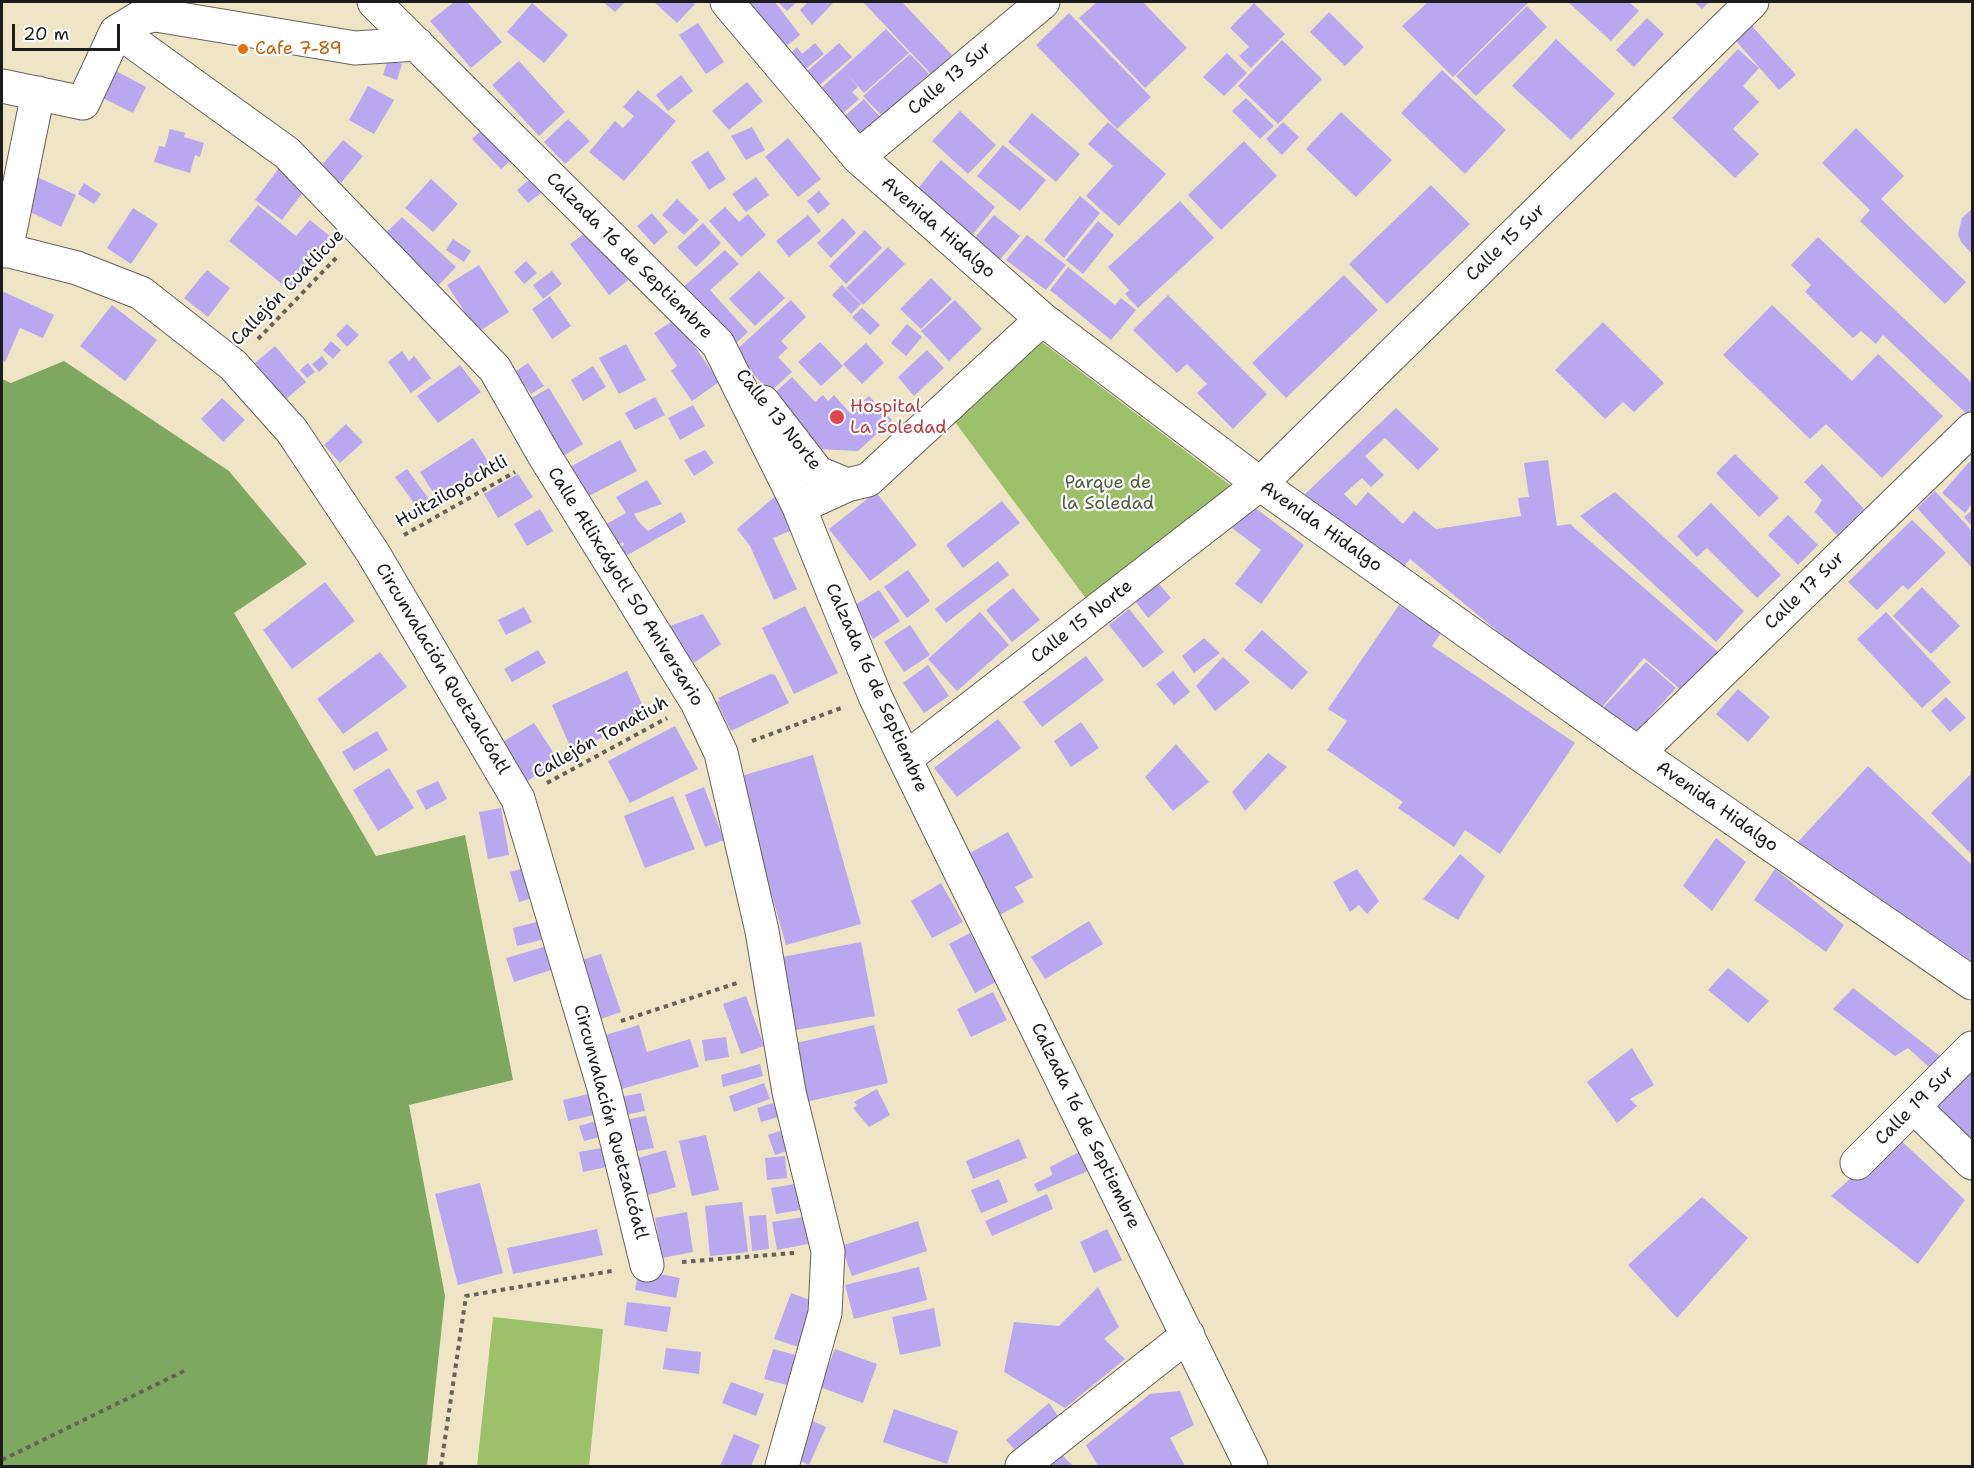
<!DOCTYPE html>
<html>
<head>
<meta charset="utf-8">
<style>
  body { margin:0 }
  #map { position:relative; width:1974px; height:1468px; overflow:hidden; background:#f0e4c7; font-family:"Shantell Sans",sans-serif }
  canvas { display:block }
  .frame { position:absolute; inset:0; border:3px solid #1c1c1c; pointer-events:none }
  .scale { position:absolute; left:12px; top:24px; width:108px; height:27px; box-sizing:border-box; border:3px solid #1c1c1c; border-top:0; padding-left:8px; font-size:18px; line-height:21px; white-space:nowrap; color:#1c1c1c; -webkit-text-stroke:4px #fff; paint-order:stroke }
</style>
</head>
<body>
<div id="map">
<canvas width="1974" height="1468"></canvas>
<div class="frame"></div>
<div class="scale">20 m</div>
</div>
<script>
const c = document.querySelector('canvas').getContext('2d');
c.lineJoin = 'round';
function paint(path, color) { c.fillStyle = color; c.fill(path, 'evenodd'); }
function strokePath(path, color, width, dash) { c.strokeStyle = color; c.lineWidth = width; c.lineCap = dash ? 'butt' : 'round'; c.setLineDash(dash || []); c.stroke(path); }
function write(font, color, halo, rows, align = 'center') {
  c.font = font + ' "Shantell Sans",sans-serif'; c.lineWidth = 4.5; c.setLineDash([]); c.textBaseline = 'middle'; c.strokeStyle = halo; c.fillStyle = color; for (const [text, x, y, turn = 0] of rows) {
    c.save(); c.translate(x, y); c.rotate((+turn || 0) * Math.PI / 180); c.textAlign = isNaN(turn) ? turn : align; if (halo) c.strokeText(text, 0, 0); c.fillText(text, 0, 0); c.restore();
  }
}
paint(new Path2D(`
  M1042,342l197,150 -146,116 -141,-190z
  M493,1317l110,12 -14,137h-112z`), '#9dc16b');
paint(new Path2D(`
  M64,361l165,110 78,93 -73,49 142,243 89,-21 48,245 -104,25 36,191 -18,170h-425v-1087l9,4z`), '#7ea75f');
paint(new Path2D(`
  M454,2h13l35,40 -31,26 -41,-47z
  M603,2h22l-10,10z
  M654,2h38l3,2 -18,19z
  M741,2h34l25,33 -17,14z
  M778,2h19l-10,9z
  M808,2h26l-22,23 -12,-15z
  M863,2h39l50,53 -21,19z
  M1097,2h46l44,46 -42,40 -66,-70z
  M1428,2h101l-76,75 -51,-51z
  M1568,2h61l10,9 -28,30z
  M1694,2h15l-7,7z
  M532,3l36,32 -24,28 -37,-31z
  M1254,3l31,31 -34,34 -12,-12 10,-9 -19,-19z
  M1527,6l20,21 -71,69 -20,-20z
  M1329,12l35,35 -19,19 -35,-34z
  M1069,13l82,84 -34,32 -81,-84z
  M1647,18l17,16 -30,33 -18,-17z
  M698,23l26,39 -18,12 -27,-39z
  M1752,26l44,49 -17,15 -43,-49z
  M886,29l23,24 -45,40 -19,-21 13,15 -6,5 7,7 -19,17 -22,-25z
  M1556,39l59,55 -44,46 -59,-54z
  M1282,40l40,39 -44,45 -40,-38z
  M815,43l9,11 -22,18 -14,-16 9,-9 5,7z
  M839,43l13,14 -36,31 -12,-14z
  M1738,49l21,19 -16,18 16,16 -26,27 26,25 -24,24 -63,-60z
  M1227,53l20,20 -23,23 -21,-19z
  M910,54l19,20 -47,42 -19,-20z
  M388,59l14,5 -5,16 -14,-5z
  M519,61l46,51 -26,24 -47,-51z
  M1442,70l64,60 -41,44 -64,-61z
  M116,71l30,16 -13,26 -30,-15z
  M681,75l12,16 -25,20 -12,-16z
  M747,82l16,19 -34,29 -17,-19z
  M368,86l26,14 -20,34 -25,-14z
  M638,90l38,31 -52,60 -35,-29 26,-31 8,7 11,-12 -11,-9z
  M1246,98l28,28 -14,13 -28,-28z
  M864,99l16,18 -25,22 -16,-18z
  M960,111l36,34 -28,29 -36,-33z
  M1341,112l51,48 -36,37 -50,-48z
  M1032,113l48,41 -24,28 -48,-40z
  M568,119l22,22 -25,23 -21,-22z
  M1108,122l58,52 -47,52 -33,-30 27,-30 -25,-22z
  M1283,122l16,15 -17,18 -16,-16z
  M486,126l29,31 -14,12 -29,-30z
  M752,127l13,23 -19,10 -15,-24z
  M1856,128l48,48 -23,23 85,83 -21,22 -85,-83 10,-11 -48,-47z
  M170,129l15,4 -1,4 20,6 -4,14 -5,-2 -5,18 -36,-11 5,-16 6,1z
  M788,138l33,41 -23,18 -33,-40z
  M343,140l20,16 -22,27 -20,-17z
  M1244,141l33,35 -56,54 -33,-35z
  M1003,145l43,35 -26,31 -43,-35z
  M708,151l18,28 -17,11 -18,-28z
  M941,160l54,47 -30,37 -54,-47z
  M279,168l27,20 -24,32 -27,-20z
  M35,176l41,19 -15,32 -41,-20z
  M756,177l13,18 -23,17 -14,-18z
  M431,179l27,25 -25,28 -28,-24z
  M530,179l11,14 -13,10 -11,-13z
  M84,183l17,11 -7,10 -16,-10z
  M1431,185l39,39 -83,80 -38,-40z
  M819,191l11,13 -12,10 -11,-13z
  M1080,196l20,17 -36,45 -20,-18z
  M677,199l22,21 -15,15 -22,-20z
  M1180,201l34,37 -76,70 -13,-14 4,-4 -21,-23z
  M258,205l38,31 14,-16 26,21 -43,52 -64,-52z
  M725,207l14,15 9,-8 18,21 -25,22 -32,-36z
  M133,208l25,16 -27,40 -24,-16z
  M1972,209v45l-11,-12 -3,-8 4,-16z
  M652,213l16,19 -14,13 -17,-19z
  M808,215l13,16 -32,26 -13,-16z
  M994,215l26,21 -23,27 -25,-22z
  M402,217l54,50 -17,18 -54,-51z
  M843,218l13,15 -25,25 -14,-15z
  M1098,221l16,14 -31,39 -17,-14z
  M703,223l18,20 -25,24 -19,-20z
  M592,228l39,50 -22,17 -39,-51z
  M865,230l17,18 -36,36 -17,-18z
  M1027,235l39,30 -20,25 -40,-30z
  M1818,237l154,146v36l-89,-84 -7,9 -15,-13 -8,7 -48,-46 6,-7 -20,-20z
  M453,239l18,12 -7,11 -18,-12z
  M888,247l17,17 -42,41 -17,-17z
  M725,250l14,14 -29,26 38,42 -18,17 -51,-58z
  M526,261l11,12 -13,11 -10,-12z
  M479,265l30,47 -31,20 -31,-47z
  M1068,267l47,38 6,-7 15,12 -25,30 -61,-50z
  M207,270l23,18 -22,29 -24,-19z
  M552,271l10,13 -19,15 -10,-14z
  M759,271l26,27 -30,28 -26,-27z
  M1344,275l34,35 -92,88 -34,-35z
  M931,278l21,21 -31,30 -21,-20z
  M842,285l19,19 -10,10 -19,-19z
  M2,291l52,24 -11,23 -23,-10 -15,34 -3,-1z
  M1168,295l99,99 -34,35 -36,-36 10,-9 -20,-20 -10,9 -44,-43z
  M550,296l21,30 -19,13 -20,-30z
  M791,300l15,17 -25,24 7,7 -10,9 14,15 -22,20 -37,-39z
  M955,300l27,29 -33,32 -28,-30z
  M112,305l45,35 -32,41 -45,-35z
  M1772,305l80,76 26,-27 65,62 -61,62 -56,-54 -16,15 -87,-84z
  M862,308l18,17 -10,10 -18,-18z
  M676,319l43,63 -27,19 -21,-30 6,-5 -23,-33z
  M1603,322l61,61 -30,29 -11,-10 -18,17 -50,-49z
  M347,324l12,11 -12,12 -11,-12z
  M907,324l15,13 -16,19 -15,-13z
  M331,341l10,9 -8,9 -10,-9z
  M820,342l23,24 -22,20 -23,-24z
  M866,343l18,20 -22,21 -19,-20z
  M626,344l20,36 -27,14 -20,-36z
  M275,346l31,36 -20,17 -31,-36z
  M927,350l17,18 -30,28 -16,-19z
  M402,351l7,10 5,-5 17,22 -20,15 -23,-31z
  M322,356l6,8 -9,8 -7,-8z
  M308,363l7,9 -8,6 -7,-8z
  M528,363l16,23 -13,8 -16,-22z
  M460,365l21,27 -43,31 -21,-27z
  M593,366l13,21 -23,14 -12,-21z
  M792,377l23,25 8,-7 5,6 6,-6 16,18 19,-17 23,24 -34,31 -42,-2 -47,-51z
  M549,388l34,56 -23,14 -34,-57z
  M655,397l10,18 -30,15 -10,-17z
  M222,398l23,22 -22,22 -22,-23z
  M693,405l12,21 -25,14 -12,-22z
  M1396,408l43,41 -21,21 -33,-32 -20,18 19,19 -13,12 -9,-9 -18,16 12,12 12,-14 35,32 11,-13 22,18 85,-13 -3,-18 11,-1 -5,-34 24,-3 9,66 13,-2 153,132 -35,40 -44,-38 -47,55 -187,-154 -12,15 -61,-48 -32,-32z
  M346,424l17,18 -23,21 -16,-18z
  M473,438l18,28 -53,34 -18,-28z
  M620,440l17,31 -52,27 -17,-30z
  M705,450l9,13 -20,13 -10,-16z
  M1735,454l44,44 -20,19 -43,-44z
  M1970,461l2,2v41l-7,9 -23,-20z
  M1822,464l42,45 -27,26 -22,-23 7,-12 -18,-18z
  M407,469l24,33 -12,8 -24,-33z
  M518,474l15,23 -35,21 -14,-24z
  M647,480l15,24 -28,10 4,7 10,10 33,-19 5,10 -62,35 -5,-10 5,-2 -1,-3 -8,5 -12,-21 23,-13 -10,-16z
  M1935,491l37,40v37l-55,-60z
  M876,492l41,53 -47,36 -41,-52z
  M1615,492l129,119 -28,31 -136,-126z
  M779,493l16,36 -22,9 24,51 -23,11 -24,-54 -13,-17z
  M1002,501l18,22 -57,45 -17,-23z
  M1711,503l70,72 -24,23 -50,-50 -10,9 -20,-21z
  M1250,504l54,41 -43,59 -26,-20 26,-34 -29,-22z
  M540,509l13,22 -26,15 -13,-22z
  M1972,510v16l-8,-9z
  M1788,515l30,30 -20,20 -30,-30z
  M1912,520l34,33 -38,37 -5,-5 -26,25 -29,-28z
  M998,561l11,14 -63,48 -11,-14z
  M908,570l22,31 -23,17 -23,-31z
  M325,582l30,39 -63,48 -29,-39z
  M1159,584l12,14 -23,20 -12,-16z
  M1922,587l38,39 -29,28 -38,-38z
  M1013,588l27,32 -28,22 -26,-32z
  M879,590l21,31 -27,18 -21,-32z
  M1399,605l42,28 -9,13 143,97 -75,111 -35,-24 -11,17 -56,-39 5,-6 -76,-52 20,-29 -19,-12z
  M805,606l33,67 -44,21 -32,-66z
  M524,607l8,15 -26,13 -8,-15z
  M1129,609l35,43 -21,16 -34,-43z
  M980,612l29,33 -52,46 -29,-32z
  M1886,612l65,70 -29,26 -65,-69z
  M703,614l18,30 -27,19 -3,-4 -7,4 -16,-30 5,-2 -3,-5z
  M910,625l20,30 -26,17 -20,-30z
  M1262,630l46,42 -16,18 -48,-40z
  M1204,638l16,15 -26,20 -12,-17z
  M538,650l8,13 -34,19 -8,-13z
  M380,652l27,35 -64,47 -26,-35z
  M1086,656l18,24 -62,47 -19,-25z
  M1223,657l27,25 -35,29 -19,-25z
  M1646,662l30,26 -43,47 -30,-27z
  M928,665l21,31 -25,17 -21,-30z
  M627,671l21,46 -76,34 -20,-46z
  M1173,671l17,21 -16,13 -18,-21z
  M771,674l4,1 14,28 -58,28 -14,-29 3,-2 -2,-2z
  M1738,689l32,28 -22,25 -32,-28z
  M1946,697l20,21 -16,14 -19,-21z
  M998,719l23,29 -64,49 -23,-29z
  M1081,722l18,26 -28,19 -17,-26z
  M534,723l25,38 -38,24 -25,-39z
  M675,726l23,43 -68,34 -22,-42z
  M377,731l11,19 -34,21 -12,-19z
  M1176,744l33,38 -36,29 -28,-34z
  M1268,753l19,14 -42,44 -13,-19z
  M813,755l48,169 -75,21 -48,-168z
  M1868,766l104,99v110l-176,-131z
  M389,768l25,40 -36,23 -25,-41z
  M1972,773v82l-41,-42z
  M438,781l9,18 -21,11 -10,-19z
  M704,787l20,53 -19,7 -20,-52z
  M673,796l22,53 -50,19 -21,-52z
  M501,808l8,47 -21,4 -9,-47z
  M1008,832l25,45 -18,10 9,15 -30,16 -33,-60z
  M1716,838l30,24 -34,49 -29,-25z
  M1460,854l25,22 -27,44 -35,-21z
  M531,866l8,30 -20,6 -9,-30z
  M1357,869l22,32 -12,13 -8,-9 -9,7 -17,-30z
  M1775,869l69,56 -18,27 -72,-52z
  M941,883l22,39 -31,16 -21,-37z
  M544,920l5,18 -32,8 -4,-18z
  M1089,921l14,23 -58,35 -14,-22z
  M970,933l26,49 -21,11 -26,-49z
  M861,942l14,74 -85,15 -13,-73z
  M547,946l7,23 -40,13 -8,-24z
  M601,954l20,58 -26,9 -20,-59z
  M1728,968l41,33 -21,22 -40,-33z
  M1853,988l88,69 -10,12 -23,-21 -13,8 -62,-47z
  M993,992l14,28 -36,17 -14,-28z
  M746,996l18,50 -23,8 -18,-50z
  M639,1025l8,27 43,-13 9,28 -81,23 -16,-54z
  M874,1025l14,58 -82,19 -14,-58z
  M726,1037l3,20 -24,4 -3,-21z
  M1632,1048l22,37 -24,14 7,7 -20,17 -30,-41z
  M760,1064l3,12 -40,11 -2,-12z
  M1972,1064v76l-39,-29z
  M764,1083l6,16 -36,13 -5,-16z
  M877,1089l13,26 -21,12 -16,-19 4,-3 -3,-3z
  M597,1092l5,21 -34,8 -5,-21z
  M641,1093l4,18 -21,4 -4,-18z
  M773,1103l5,14 -17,5 -4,-14z
  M646,1116l8,32 -22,4 -7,-32z
  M603,1119l4,16 -23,6 -5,-15z
  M780,1131l7,20 -12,4 -7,-20z
  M706,1135l13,55 -27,6 -13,-55z
  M1897,1137l68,63 -47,64 -87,-68z
  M1019,1139l8,19 -54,21 -7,-18z
  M608,1147l3,19 -28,6 -4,-20z
  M666,1150l10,37 -28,8 -10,-37z
  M1079,1152l9,19 -50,21 -4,-8 18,-9 -2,-8z
  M785,1156l2,22 -20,2 -2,-22z
  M999,1179l9,23 -27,11 -10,-23z
  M480,1183l23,90 -45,12 -23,-91z
  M795,1184l5,26 -24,4 -5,-26z
  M1047,1194l6,15 -61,27 -7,-15z
  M1702,1197l46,41 -71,80 -49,-53z
  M742,1202l6,50 -38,4 -5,-50z
  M687,1212l6,40 -31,6 -7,-40z
  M766,1215l3,34 -17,2 -3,-35z
  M804,1217l4,27 -31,6 -5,-28z
  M918,1221l9,30 -75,25 -11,-30z
  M597,1229l6,26 -90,19 -6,-26z
  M1107,1229l15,31 -28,13 -14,-31z
  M919,1267l8,33 -73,19 -9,-34z
  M639,1270l41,8 -4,20 -41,-8z
  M1098,1287l21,40 -15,12 21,20 -60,49 -61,-36 10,-50 45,4z
  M791,1293l24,9 -16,45 -25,-8z
  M627,1302l44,5 -4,25 -43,-7z
  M934,1308l7,38 -41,9 -8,-38z
  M666,1348l35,4 -2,22 -36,-5z
  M773,1349l23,6 -9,30 -23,-6z
  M835,1349l42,15 -14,39 -43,-16z
  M731,1382l33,12 -8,22 -34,-13z
  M1180,1391l14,34 -24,13 15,28h-87l-12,-21 64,-51z
  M1049,1403l15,22 -42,33 -16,-18z
  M894,1409l64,22 -11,33 -64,-22z
  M808,1419l18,8 -17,38 -17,-8z
  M734,1434l26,11 -9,21h-31z
  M1062,1455l11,11h-24z`), '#b9a7ef');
const minor = new Path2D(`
  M374,2l344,342 81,163 76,189 30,63 346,707
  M727,2l131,155 184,162 218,165 378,269 334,230
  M116,32l13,7 158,114 208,216 49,86 153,247 24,51 41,178 27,161 39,159 -3,62 -43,153
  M116,32l23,-14 17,-3 199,33 62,-4
  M2,86l81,17 33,-71
  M858,157l185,-155
  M2,249l75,19 64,25 92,72 59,66 81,122 145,246 86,289 43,177
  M6,251l32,-158
  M763,402l55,71 29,12
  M799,507l48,-22 21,-5 174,-161
  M1638,753l334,-324
  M905,759l355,-275 492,-482
  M1915,1108l57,55
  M1857,1163l115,-115
  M1022,1466l166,-131`);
strokePath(minor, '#666258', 35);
strokePath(new Path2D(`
  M258,339l80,-83
  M404,535l111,-63
  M752,741l92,-34
  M547,783l120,-65
  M621,1021l116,-38
  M682,1262l112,-9
  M2,1460l184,-90
  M441,1466l25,-170 146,-25`), '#666258', 4, [4.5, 4.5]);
strokePath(minor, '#fff', 33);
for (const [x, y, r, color] of [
  [243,49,6,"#e8710a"],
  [837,417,8,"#e0444e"]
]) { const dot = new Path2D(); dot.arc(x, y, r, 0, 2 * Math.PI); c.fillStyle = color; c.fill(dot); strokePath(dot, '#fff', 2); }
write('18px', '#c56008', '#fff', [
  ["Cafe 7-89",255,49]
], 'left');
write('18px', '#1c1c1c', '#fff', [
  ["Calle 13 Sur",950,79,-40],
  ["Avenida Hidalgo",938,228,41],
  ["Calle 15 Sur",1506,243,-44],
  ["Calzada 16 de Septiembre",629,256,45],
  ["Callejón Cuatlicue",288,288,-46],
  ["Calle 13 Norte",778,420,51],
  ["Huitzilopóchtli",452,492,-30],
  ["Avenida Hidalgo",1321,527,35],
  ["Calle Atlixcáyotl 50 Aniversario",625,587,58],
  ["Calle 17 Sur",1805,591,-44],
  ["Calle 15 Norte",1082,622,-38],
  ["Circunvalación Quetzalcóatl",442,669,59],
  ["Calzada 16 de Septiembre",876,688,66],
  ["Callejón Tonatiuh",601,738,-29],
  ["Avenida Hidalgo",1717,807,35],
  ["Calle 19 Sur",1915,1106,-45],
  ["Circunvalación Quetzalcóatl",610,1122,75],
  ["Calzada 16 de Septiembre",1085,1126,64]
]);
write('18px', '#be3a42', '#fff', [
  ["Hospital",850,407],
  ["La Soledad",850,428]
], 'left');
write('18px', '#505e3c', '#fff', [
  ["Parque de",1108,483],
  ["la Soledad",1108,504]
]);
</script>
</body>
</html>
